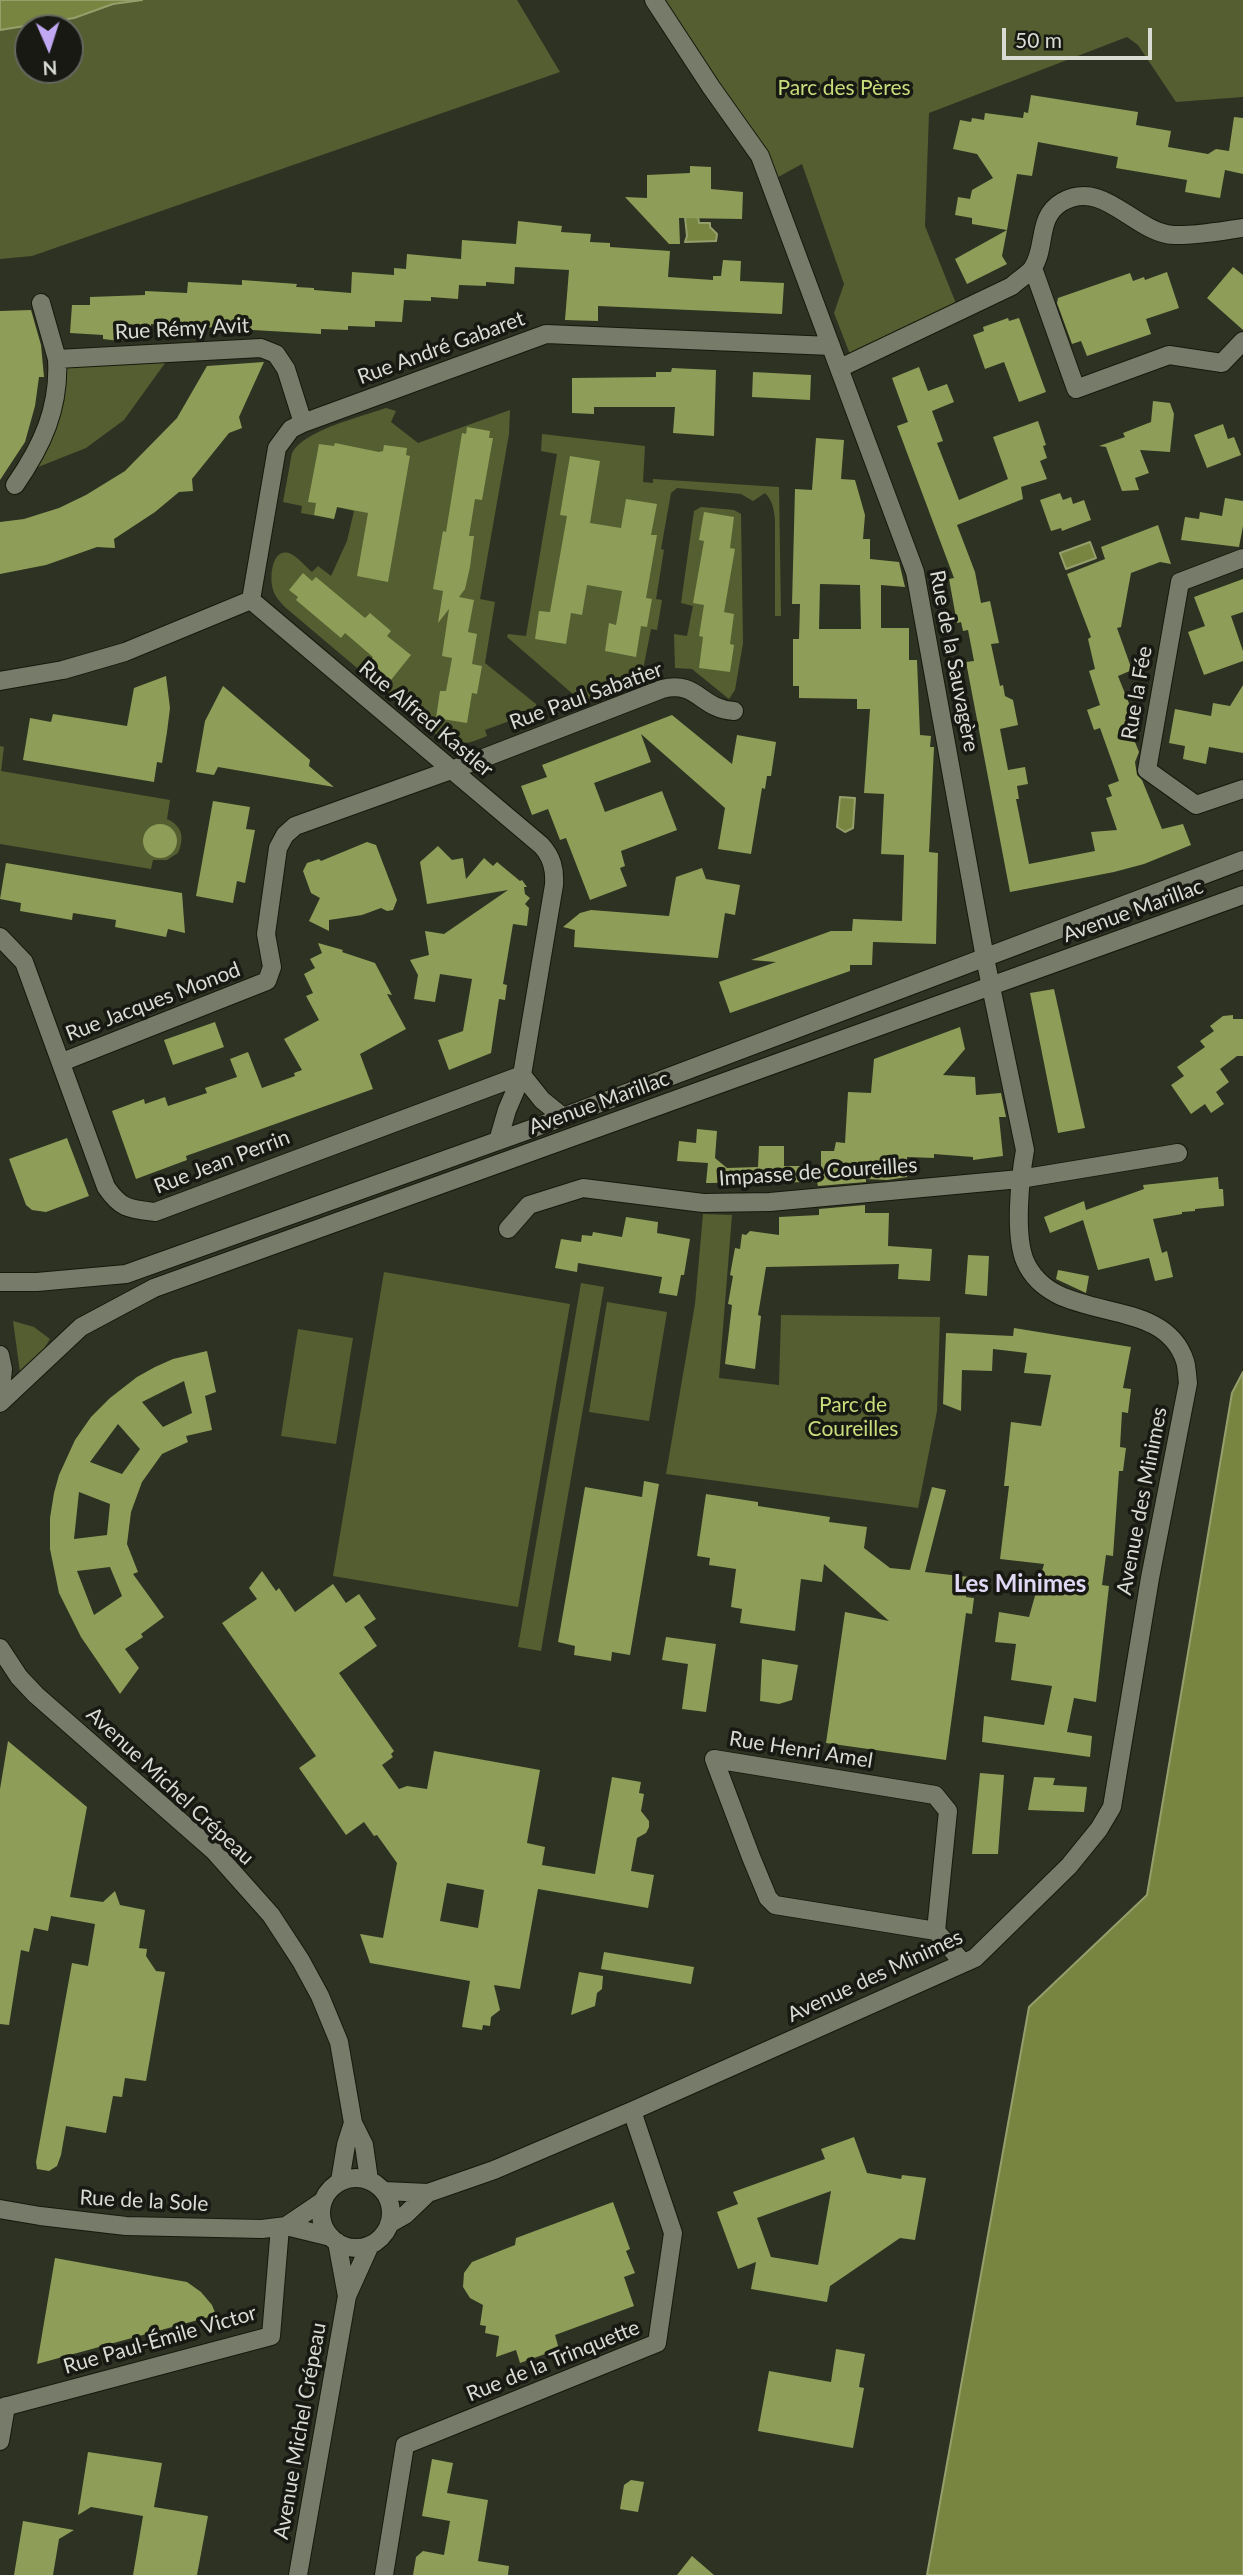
<!DOCTYPE html>
<html>
<head>
<meta charset="utf-8">
<style>
  body { margin:0 }
  #map { position:relative; width:1243px; height:2575px; overflow:hidden; background:#2e3223; font-family:Lato,sans-serif }
  canvas { display:block }
  .north { position:absolute; left:14px; top:14px; width:70px; height:70px; box-sizing:border-box; background:#171912; border:2px solid #65675f; border-radius:50%; rotate:177deg; font-size:19px; font-weight:700; line-height:28px; text-align:center; color:#d9dcd2 }
  .north::after { content:''; display:block; margin:auto; width:24px; height:32px; background:#c1a8f3; clip-path:polygon(50% 0,100% 100%,50% 72%,0 100%) }
  .scale { position:absolute; left:1002px; top:28px; width:150px; height:32px; box-sizing:border-box; border:4px solid #d9dcd2; border-top:0; padding-left:9px; font-size:21px; line-height:24px; white-space:nowrap; color:#d9dcd2; -webkit-text-stroke:5px #171912; paint-order:stroke }
</style>
</head>
<body>
<div id="map">
<canvas width="1243" height="2575"></canvas>
<div class="north">N</div>
<div class="scale">50 m</div>
</div>
<script>
const c = document.querySelector('canvas').getContext('2d');
c.lineJoin = 'round';
function paint(path, color) { c.fillStyle = color; c.fill(path, 'evenodd'); }
function strokePath(path, color, width, dash) { c.strokeStyle = color; c.lineWidth = width; c.lineCap = dash ? 'butt' : 'round'; c.setLineDash(dash || []); c.stroke(path); }
function write(font, color, halo, rows, align = 'center') {
  c.font = font + ' Lato,sans-serif'; c.lineWidth = 7; c.setLineDash([]); c.textBaseline = 'middle'; c.strokeStyle = halo; c.fillStyle = color; for (const [text, x, y, turn = 0] of rows) {
    c.save(); c.translate(x, y); c.rotate((+turn || 0) * Math.PI / 180); c.textAlign = isNaN(turn) ? turn : align; if (halo) c.strokeText(text, 0, 0); c.fillText(text, 0, 0); c.restore();
  }
}
paint(new Path2D(`
  M0,0h517l43,72 -528,184 -32,3zM28,28h42v42h-42z
  M655,0h588v97l-67,5 -38,-57 -11,-8 -198,76 -4,113 34,85 -106,51 -19,-49 10,-29 -42,-120 -33,18z
  M173,352l-49,68 -38,28 -63,25 13,-19 21,-95z
  M386,408l10,3 -5,11 27,21 92,-33 -1,24 -29,165 15,3 -10,61 51,41v4l-2,4 -49,18 2,6c-17,7 -30,12 -47,2l-154,-130c-6,-6 -13,-13 -14,-23 -2,-11 1,-39 19,-31 7,3 15,13 21,18l6,-6 13,10 16,-35 7,-30 -17,-4 -3,12 -33,-6 1,-7 -19,-4 9,-49c12,-23 69,-36 94,-45z
  M542,434l103,12 -2,36 10,1v-4l126,8 2,129h-6v-96c-1,-10 -2,-19 -10,-27l-12,8 -12,-7 -64,-6 -6,5 -10,56 3,1 -8,49 6,1 -5,30 -6,-1 -10,51 -59,22 -75,-65 1,-3 18,2 31,-182 -16,-3z
  M701,507l33,3 7,4 2,129 -8,47 -6,9 -37,-30 -17,-1 -1,-34 13,2 6,-30 -12,-3 13,-92z
  M0,746l4,1 -3,24 169,29 -3,19c15,7 18,18 11,34l-11,7h-14l-2,9 -151,-25z
  M703,1214l29,1 -13,163 60,7 2,-70 159,2 -3,94 -19,97 -252,-34 29,-170z
  M384,1272l186,32 -52,303 -185,-31z
  M581,1283l23,4 -63,364 -23,-4z
  M607,1302l60,10 -18,109 -60,-9z
  M13,1321l21,6 16,12 -8,13 -22,20z
  M298,1329l55,9 -17,106 -55,-8z`), '#545e31');
const water = new Path2D(`
  M0,0h142l-29,4 -39,14 -74,12z
  M698,216l1,7h11v4l7,7 -1,7 -31,1 2,-6 -2,-19z
  M1090,542l6,16 -30,11 -6,-16z
  M840,797l15,1 -2,30 -8,4 -8,-5z
  M1243,1372v1203h-316l102,-568 118,-112 85,-502z`);
paint(water, '#778541');
strokePath(water, '#949f6c', 2);
paint(new Path2D(`
  M1031,95l107,17 -2,13 35,6 -3,16 40,7 8,-5 13,2 5,-34 9,1v56l-18,-4 -5,28 -35,-6 2,-12 -71,-12 2,-11 -80,-15 -6,34 -15,-2 -10,56 -35,-6v-6l-17,-3 3,-18 12,2 2,-9 21,-12 -16,-24 -24,-5 7,-29 11,2 1,-4 12,2 1,-7 38,5 1,-6 4,1z
  M690,166l21,1v22l32,3 -1,27 -63,-1 1,26h-11l-44,-47 22,1v-23l43,-2z
  M518,221l44,5 -1,6 30,2 -1,8 20,1v4l60,4 -2,26 45,3v-4h8l2,-16 18,1 -1,20 44,2 -2,31 -184,-8v15l-33,-1 4,-50 -54,-3 -1,17 -28,-2v4l-27,-1 -1,14 -27,-2v4l-27,-1 -2,22 -27,-1v6l-27,-1v4l-27,-1v5l-170,-10v7l-20,-2 -1,11 -10,1 -17,-2v-4l-33,-2 2,-28h18v-8l55,-2v-4l42,2 1,-11 54,3v-5l55,4 -1,3 18,1v2l37,3 1,-21 42,3v-7l12,1 1,-15 54,5 1,-19 54,4z
  M1007,230l-5,26 5,8 -40,20 -12,-25z
  M1233,267l10,8v55l-36,-32z
  M1167,272l12,36 -33,11 5,15 -64,22 -6,-15 -9,3 -15,-41 1,-5 72,-25 3,8 11,-4 1,3z
  M31,310l10,35 3,32h-5l-4,29 -10,36 -25,38v-169z
  M1008,318l1,3 10,-3 27,74 -27,10 -15,-40 -19,7 -12,-34 11,-4 -1,-4z
  M264,362l-25,55 3,11 -13,5 -37,46 1,12 -14,1 -24,20 -41,27 1,9 -18,-1 -51,18 -46,9v-52l24,-3 35,-11 27,-13 39,-24 52,-53 30,-52z
  M919,367l9,24 19,-7 7,18 -22,9 11,30 -6,2 22,57 49,-21 -15,-42 45,-16 8,24 -3,1 4,12 -7,3 7,18 -26,8 2,12 -66,26 18,47 6,31 9,-2 9,42 -8,1 9,42 3,-1 2,11 8,4 5,25 -18,4 8,41 17,-3 3,17 -11,2 2,13h-3l13,65 66,-13 -4,-19 26,-2 -11,-32 6,-2 -4,-11 11,-4 -19,-53 -6,2 -7,-20 13,-5 -11,-34 6,-2 -7,-30 3,-2 -24,-63 38,-15 -4,-12 57,-22 13,39 -11,-2 -29,11 -10,54 -4,1 15,42 -14,6 16,40 -5,2 7,19h-3l6,15 -4,10 2,13 5,5 20,49 21,-5 8,21 -47,19 -30,8 -104,20 -44,-230 8,-1 -6,-31 -5,1 -2,-9 -4,1 -8,-44 5,-1 -57,-152 11,-4 -16,-44z
  M672,368l44,2 -2,66 -41,-3 2,-26h-81v7l-22,-1v-35l84,-1v-5h15z
  M753,372l58,3 -1,25 -58,-3z
  M1153,401l17,2 4,11 -4,38 -30,-2 9,23 -14,5 4,12 -17,1 -16,-44 -7,-1 26,-9 -2,-4 28,-11z
  M1223,424l5,15 6,-2 7,18 -34,13 -13,-33z
  M467,427l23,4 -1,7h4l-11,62 -7,-1 -6,37h5l-4,31 -5,22 -6,8 15,3 -6,32 9,2 -5,30 10,2 -5,28 -5,-1 -5,30 -31,-5 4,-27h6l6,-33 -10,-2 7,-47 -11,14 5,-32 -10,-2 10,-58 3,1 16,-99 4,1z
  M816,438l28,2 -3,39 14,1 10,35 -2,24h7v20l29,3 6,25 -24,-2v43h28v32h8l3,75 11,1 -1,11h4l-5,105 9,1 -2,91 -63,-2 -1,23h-22v6l-120,42 -11,-31 57,-20 -25,-2 80,-29h21l1,-12 49,2 2,-66 -23,-1 3,-60 -20,-1 6,-84h-13v-10l-58,-1v-12h-6v-47h6l1,-35h-8l3,-115 17,1zM820,584l40,1 1,44h-42z
  M335,443l44,9 4,-1 1,-6 23,3 -1,7 4,1 -22,126 -31,-6 11,-63 -31,-6 -3,12 -20,-4 2,-12 -8,-1 11,-58 15,2z
  M570,456l30,5 -10,62 31,5 5,-29 31,5 -6,31h6l-11,63 6,1 -5,28 -6,-1 -5,31 -31,-6 4,-28 7,2 6,-34 -35,-6 -5,30 -11,-2 -5,31 -31,-5 4,-28 11,1 17,-96 -7,-1z
  M1060,493l3,7 8,-3 2,7 11,-4 7,20 -29,11 -1,-3 -10,3 -11,-31z
  M1225,498l18,3v25l-4,21 -58,-7 4,-23 14,2 1,-7 22,4z
  M704,512l30,5 -4,31 5,1 -11,63 10,2 -4,30 4,1 -4,27 -31,-4 4,-31 -4,-1 5,-31 -11,-2 11,-62 -5,-1z
  M303,573l9,8 4,-4 49,41 5,-5 21,18 -4,5 24,19 -20,25 -22,-19 4,-4 -28,-24 -4,5 -45,-38 2,-3 -9,-7z
  M1243,579v33l-12,4 12,35v10l-39,14 -16,-43 17,-6 -11,-29z
  M166,676l4,32 -3,24 -5,31 -5,-1 -3,20 -131,-22 7,-42 21,4 2,-8 74,12 7,-38z
  M1243,685v68l-34,-6 -3,17 -23,-5 2,-13 -16,-3 6,-34 36,7 2,-13 17,3z
  M223,686l87,74 -1,6 25,21 -116,-20 -4,8 -18,-3 9,-51z
  M672,715l60,49 5,-29 39,7 -5,34h-4l-2,13 -3,-1 -11,66 -33,-5 7,-41 -84,-74 10,28 -57,21 11,29 57,-21 15,39 -56,21 4,15 -5,2 7,18 -37,14 -24,-62 -6,2 -12,-31 -16,6 -11,-29 26,-9 -5,-12z
  M213,801l37,6 -4,22 9,1 -10,53 -8,-2 -4,22 -37,-7z
  M143 841a17 17 0 1 1 34 0a17 17 0 1 1-34 0Z
  M367,842l9,3 21,55 -4,10 -6,1 -6,-3 -19,7 -33,5v11l-20,-10 11,-23 -9,-5 -8,-22 4,-8 12,-4 2,2z
  M438,846l14,14 11,-2 3,21 18,-21 9,8 4,-4 23,19 2,-1 5,7h-3l1,7 5,4 -5,6 4,4 -2,18 -14,-2 -10,60 4,1 -2,15 -6,-1 -8,54 -42,17 -11,-30 25,-9 9,-52 -32,-5 -5,28 -21,-3 4,-24 -8,-15 19,-5 -4,-24 19,3 64,-44 -81,14 -7,-42z
  M6,863l176,30 3,40 -17,-4 -2,8 -51,-10 1,-7 -43,-7 -1,7 -52,-9 1,-8 -21,-4z
  M702,868l4,11 34,6 -5,30 -10,-2 -7,45 -144,-11 1,-17 -12,-3 17,-14 11,-3 78,6 7,-39z
  M318,943l25,7 -1,2 33,11 17,32 -5,-1 19,35 -46,25 13,35 -187,67 1,4 -51,19 -24,-68 32,-12 1,5 20,-7 3,9 39,-13 -2,-5 32,-11 -7,-18 18,-7 14,36 33,-12 -1,-3 8,-3 -18,-31 35,-19 -13,-24 7,-3 -9,-19 11,-6 -5,-9 12,-6z
  M1054,989l31,139 -27,5 -28,-140z
  M1233,1015v4h10v37h-6l-17,13 9,13 -13,10 8,12 -13,9 -6,-9 -14,10 -20,-29 13,-9 -7,-9 28,-20 -5,-6 14,-10 -4,-5 13,-10z
  M215,1022l9,25 -51,18 -9,-25z
  M960,1027l5,22 -22,26 32,2 1,18 25,-2 5,24h-7l4,39 -30,4v-3l-39,-3v4l-27,-1v20l-20,3 -21,-1v3l-48,4 -1,-4 -111,1 2,-20 -31,-2 2,-20 17,2 1,-14 20,2 -2,27 12,10 31,-1 1,-21h25v20h37v-15h13l2,-9 9,1 3,-51 23,1 3,-34z
  M67,1138l22,58 -43,16 -14,-2 -6,-5 -17,-46z
  M1218,1177l1,12h4l1,17 -29,3v2l-13,1v2l-29,5 9,34 5,-2 6,26 -18,4 -6,-23 -51,12 -15,-50 -33,13 -6,-16 40,-16 2,9 58,-21 -1,-4z
  M865,1205v8h24l-1,33 44,3 -2,32 -32,-2 1,-15 -133,3 -8,48 3,1 -6,53 -30,-5 7,-59 -4,-1 5,-28 -3,-1 5,-27 5,1 2,-15 4,1 4,-4 29,4v-18l40,-2v-6z
  M626,1217l32,5 -1,11 33,6 -6,36h-3l-4,21 -18,-3 3,-16 -84,-14 -1,9 -22,-4 6,-29 20,3 1,-7 10,1 1,-4 29,5z
  M968,1255l21,1 -2,40 -22,-2z
  M1058,1270l31,6 -3,17 -30,-14z
  M1014,1328l117,19 -8,41 8,1 -3,24 -6,-1 -2,35 6,1 -3,23h-4l-6,85 -7,-1 -4,30 7,1 -13,116 -22,-4 -7,34 25,4 -2,21 -108,-15 2,-26 60,9 8,-39 -41,-6 5,-36 -21,-2 4,-30 30,5 15,-53 -44,-5 9,-73h-5l7,-64 30,4 10,-51 -27,-2 3,-20 -34,-4 -1,22 -30,-1 -1,41 -18,-7 3,-71 67,3z
  M207,1351l9,41 -11,4 7,34 -26,6 2,6 -26,12 -20,28 -11,30 -4,32 11,28 -5,2 31,43 -23,17 2,3 -18,12 14,19 -19,26 -39,-57 -22,-44 -9,-44v-31l4,-25 5,-18 16,-35 16,-23 19,-19 27,-21 18,-10 18,-8zM184,1381l8,32 -29,14 -21,-25zM118,1424l22,25 -18,25 -32,-12zM79,1492l31,12 -3,31 -33,4zM110,1567l12,29 -28,19 -17,-44z
  M644,1481l15,3 -29,171 -18,-3 -1,9 -37,-6 1,-9 -17,-4 27,-155 57,10z
  M932,1487l14,3 -21,82 44,5 -3,20 8,1 -2,16 -6,-1 -20,147 -120,-17 19,-131 44,9 -65,-57 -2,18 -21,-3 -6,52 -55,-8 2,-14 -11,-2 5,-38 -27,-4 1,-7 -13,-2 9,-62 52,8v4l72,11 -1,5 38,5 -3,21 26,20 20,2z
  M262,1571l14,20 3,-3 16,24 38,-28 13,19 13,-9 17,25 -12,8 13,19 -38,27 55,78 -3,3 2,3 -11,8 17,24 8,-3 20,3 7,-38 106,19 -13,73 18,4 -3,18 53,9 17,-97 29,5 -2,11 5,1 -3,17 8,10v6l-3,6 -9,5 -6,33 23,4 -6,33 -110,-19 -18,100 -26,-4 6,25 -9,7 -1,9 -7,-1 -1,5 -20,-3 8,-46 -100,-18 -10,-29 23,4 14,-75 -20,-28 -3,1 -10,-14 -18,13 -47,-67 17,-12 -94,-133 35,-24 -8,-11zM447,1883l37,7 -6,38 -38,-7z
  M666,1637l50,7 -10,68 -24,-3 6,-45 -26,-4z
  M762,1659l36,6 -6,35 -13,4 -19,-3z
  M8,1741l79,66 -17,90 33,5 12,-11 5,14 25,5 -6,38 8,1 -1,7 10,15 9,1 -19,109 -21,-3 -3,19 -9,-1 -7,37 -40,-7 -5,29 -4,11 -8,5 -12,-2 -1,-7 36,-199 16,3 7,-42 -44,-8 -3,15 -14,-3 -5,24 -8,-2 -12,75 -9,-1v-235z
  M980,1773l24,2 -6,79h-26z
  M1034,1777l21,1 -2,7 34,2 -3,25 -56,-2z
  M604,1952l90,15 -3,17 -90,-15z
  M579,1972l24,4 -1,13 -5,4 -2,13 -24,9z
  M854,2137l13,36 34,6 1,-4 24,3 -11,62 -15,-2 -48,33 -22,15 -3,16 -76,-13 5,-27 -18,7 -21,-57 21,-8 -5,-12 92,-33 -4,-10zM831,2191l-13,74 -47,-8 -14,-39z
  M613,2202l17,47 -4,2 9,22 -11,4 10,29 -79,29 4,14 -39,14 -4,-13 -20,7 3,-21 -14,-3 1,-7 -6,-1 3,-20 -13,-7 -7,-11 1,-14 8,-11 43,-17 1,-7z
  M55,2258l132,24 14,10 11,13 4,10 -179,49z
  M836,2349l29,5 -6,33 5,1 -11,60 -95,-17 11,-60 62,11z
  M88,2452l74,11 -8,44 54,9 -11,59h-64l10,-59 -52,-9 -13,8z
  M432,2459l21,4 -6,30 41,7 -10,61 31,5 -1,9h-95l3,-18 7,-6 21,4 6,-34 -28,-5z
  M631,2480l13,2 -6,30 -18,-3 4,-24z
  M23,2521l51,9 -15,9 -6,36h-39z
  M692,2556l22,19h-37z`), '#8e9d58');
const minor = new Path2D(`
  M1033,268l43,121 93,-34 53,8 21,-22
  M41,303l16,56
  M840,368l172,-82c6,-6 15,-11 20,-17 15,-21 4,-52 30,-67 42,-24 72,31 112,33 22,1 47,-4 69,-7
  M15,485c27,-39 45,-77 42,-126l204,-11 15,6 10,15 17,54
  M1243,558l-63,24 -33,188 49,35 47,-16
  M251,600l26,-152 14,-19 12,-6 243,-89 285,12
  M0,681l63,-11 62,-18 126,-52 290,245c11,12 14,24 13,40l-32,190 -15,35 -9,31
  M0,937l24,25 82,225c15,22 23,22 49,25l367,-137
  M62,1062l205,-81 5,-14 -6,-33 12,-86 7,-13 10,-9 181,-65 186,-72c36,-9 38,20 72,22
  M522,1075l20,25 21,17
  M508,1229l21,-24 54,-17 120,15 67,-1 250,-23 158,-26
  M0,1282h37l89,-8 408,-146 709,-268
  M0,1355l3,14 -3,30
  M0,1403l81,-76 73,-39 1089,-393
  M0,1648l19,29 17,18 178,156 57,64 30,46 19,35 19,46 14,81 11,22 5,35
  M936,1931l-161,-26 -7,-7 -17,-41 -37,-98 221,36 13,16 -12,120 27,32
  M321 2213a35 35 0 1 1 70 0a35 35 0 1 1-70 0Z
  M340,2181l6,-36 7,-22
  M384,2191l44,2 66,-23 138,-59 343,-153 94,-92 30,-37 13,-22 38,-229 38,-195c-1,-7 -1,-15 -3,-22 -23,-70 -131,-33 -160,-100 -11,-26 -5,-83 0,-111l-40,-192 -70,-386 -155,-416 -49,-69 -57,-87
  M0,2209l40,7 86,10 136,3 24,-3 37,-25
  M389,2224l16,-9 23,-22
  M286,2226l45,11
  M337,2242l10,54
  M0,2408l271,-72 9,-109
  M0,2441l6,-35
  M298,2575l49,-279 23,-51
  M384,2575l21,-130 252,-102 16,-110 -41,-122`);
strokePath(minor, '#16190c', 20);
strokePath(minor, '#777b6a', 18);
write('21px', '#c8dd7c', '#171912', [
  ["Parc des Pères",844,88],
  ["Parc de",853,1405],
  ["Coureilles",853,1429]
]);
write('21px', '#d9dcd2', '#171912', [
  ["Rue Rémy Avit",182,329,-3],
  ["Rue André Gabaret",441,348,-20],
  ["Rue de la Sauvagère",954,661,79],
  ["Rue la Fée",1137,693,-80],
  ["Rue Paul Sabatier",586,696,-20],
  ["Rue Alfred Kastler",426,719,40],
  ["Avenue Marillac",1133,911,-20],
  ["Rue Jacques Monod",153,1002,-21],
  ["Avenue Marillac",599,1103,-20],
  ["Rue Jean Perrin",222,1162,-21],
  ["Impasse de Coureilles",818,1172,-4],
  ["Avenue des Minimes",1142,1501,-79],
  ["Rue Henri Amel",801,1750,9],
  ["Avenue Michel Crépeau",170,1786,43],
  ["Avenue des Minimes",875,1976,-25],
  ["Rue de la Sole",144,2201,3],
  ["Rue Paul-Émile Victor",160,2340,-16],
  ["Rue de la Trinquette",553,2361,-22],
  ["Avenue Michel Crépeau",300,2431,-80]
]);
write('bold 24px', '#e0d8f4', '#171912', [
  ["Les Minimes",1020,1584]
]);
</script>
</body>
</html>
